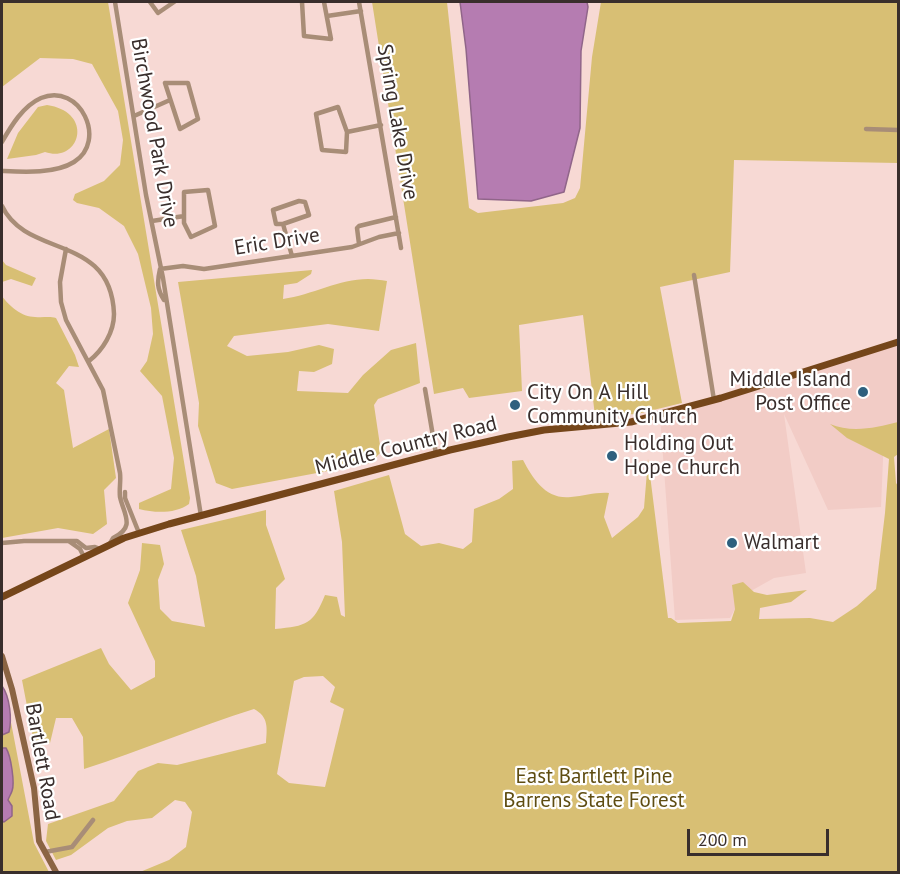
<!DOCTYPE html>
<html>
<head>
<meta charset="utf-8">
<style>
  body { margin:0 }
  #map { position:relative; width:900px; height:874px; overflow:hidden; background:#f7d9d4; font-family:"PT Sans",sans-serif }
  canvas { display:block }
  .frame { position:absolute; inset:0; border:3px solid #392e2c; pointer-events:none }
  .scale { position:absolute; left:687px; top:829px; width:142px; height:27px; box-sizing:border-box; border:3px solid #392e2c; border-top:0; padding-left:8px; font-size:18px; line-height:21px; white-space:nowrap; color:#392e2c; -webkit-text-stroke:4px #fff; paint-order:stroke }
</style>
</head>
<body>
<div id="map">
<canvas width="900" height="874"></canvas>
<div class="frame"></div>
<div class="scale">200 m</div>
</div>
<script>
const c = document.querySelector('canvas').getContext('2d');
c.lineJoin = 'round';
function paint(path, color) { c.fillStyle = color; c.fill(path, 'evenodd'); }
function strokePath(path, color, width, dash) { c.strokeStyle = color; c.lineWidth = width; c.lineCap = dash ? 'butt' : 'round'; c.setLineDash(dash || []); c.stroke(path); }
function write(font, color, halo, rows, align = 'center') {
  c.font = font + ' "PT Sans",sans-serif'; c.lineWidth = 4.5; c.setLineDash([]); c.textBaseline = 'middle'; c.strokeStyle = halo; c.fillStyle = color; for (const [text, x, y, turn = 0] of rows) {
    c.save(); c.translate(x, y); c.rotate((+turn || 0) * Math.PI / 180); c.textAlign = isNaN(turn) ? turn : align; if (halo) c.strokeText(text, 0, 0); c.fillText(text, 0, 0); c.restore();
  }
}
paint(new Path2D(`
  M898,345v90l-14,1 -3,71 -53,3 -44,-96 22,159 -32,5 -32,18 -12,22 -55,2 -15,-205z`), '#f2ccc6');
paint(new Path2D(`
  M2,2h106l82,496 -1,6c-14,10 -34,9 -50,5v-6l32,-14 3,-31 -12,-62 -22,-25 7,-10 6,-27 -2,-26 -13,-54 -14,-28 -25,-18 -22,-5 -4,-3 2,-6 29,-13 16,-16 3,-25 -5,-29 -26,-47 -19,-5 -33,-1 -38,29z
  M372,2h75l22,206 9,5 85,-10 12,-5 5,-10 12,-131 9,-55h297v161l-164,-3 -4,112 -70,15 22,116 -45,11 -42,2 -12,-101 -64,10 3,66 -53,7 -6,-10 -29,6z
  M47,105c48,7 33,59 -2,47l-9,3 -29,4 11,-26 20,-26z
  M2,260l4,5 30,13 -4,8 -21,-7 -9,3z
  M312,270l-1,4 -14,9 -13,2 -1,14c29,-4 56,-20 85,-20 6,0 13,1 19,2l-8,50 -51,-7 -94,12 -7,10 20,10 41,-4 31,-7 15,4 -2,15 -18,8 -15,-1 -2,20 51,2 15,-18 28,-25 25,-7 4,40 -42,16 -4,6 7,47 -11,11 -138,26 -16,-6 -18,-57 1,-23 -21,-121z
  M2,296c7,10 20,21 33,21 8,1 14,-1 21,1l19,37 4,12 -10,-1 -13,17 8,7 9,58 36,-19 7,49 -12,12 3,34 -14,10 -35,-6 -56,10z
  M898,422v32l-4,3 2,26 2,3v386h-758l29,-12 17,-13 6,-35 -7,-10 -10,-2 -23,18 -25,3 -19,7 -37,27 -15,5 -10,-19 2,-17 66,-23 24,-30 20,-8 19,2 89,-22c1,-15 3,-26 -12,-34 -58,18 -113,42 -170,60l-1,-32 -11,-19h-16l-6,25 -15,5 -13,-68 79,-32 8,16 22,26 24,-13v-16l-27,-58 12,-33 2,-27 18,2 4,19 -6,16 2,29 12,12 33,6 -9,-51 -15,-46 85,-20v15l19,54 -9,9 -1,41c32,-3 38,-5 50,-34l12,2 4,18 4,2 -3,-75 -8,-51 55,-16 16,59 16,12 18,-3 24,6 9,-7 2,-33 25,-10 14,-10 -1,-28 11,-1c10,19 23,40 48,37 13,-1 25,-5 38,-4l-5,24 8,21 26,-21 6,-9 4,-49 20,159h3l7,5 53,-2 4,-12 -3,-24 11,-3 11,10 13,3 40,-5 -16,12 -31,6 -1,11 51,-1 23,4 24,-16 19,-17 9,-76 4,-54 -42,-21 -17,-14c21,9 46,4 68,-2zM323,676l12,11 -5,15 14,7 -19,78 -36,-4 -12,-9 17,-93 10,-4z
  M6,696l28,147 15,29h-47v-175z`), '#d8bf74');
const water = new Path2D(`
  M460,2h127l1,5 -7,44 -1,77 -16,64 -33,9 -53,-2 -12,-150z
  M2,686c8,11 10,33 7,46l-7,3z
  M2,748h4c5,8 9,35 6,43 -1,3 -3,6 -4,9l4,6v10l-8,6 -2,-1z`);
paint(water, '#b57cb1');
strokePath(water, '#906589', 1.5);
strokePath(new Path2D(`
  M115,2l31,193 17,83 38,238
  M150,2l8,11 16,-11
  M302,2l2,34 27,3 -7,-37
  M359,2l42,246
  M327,16l34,-5
  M165,83h23l10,36 -18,10z
  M338,107l9,25 -1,20 -24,-2 -6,-36z
  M134,116l36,-16
  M866,129l32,1
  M347,132l34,-7
  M2,142c9,-16 21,-36 39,-44 39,-16 67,43 33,64 -19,12 -51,10 -72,9
  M208,190l7,36 -24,11 -7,-14v-31z
  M299,201l6,1 4,13 -26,9h-7l-3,-14z
  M2,206c25,53 109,27 112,108 0,18 -11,36 -25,47
  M152,221l32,-5
  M283,224l9,32
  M359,244l-2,-16 2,-2 37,-9
  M66,249l-6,33 1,20 5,18 37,70 17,83c1,8 -1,16 0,24 4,18 16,30 -7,41l-4,7
  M160,269l23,-3 21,3 148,-22 27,-10 20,-4
  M160,269c-3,13 -3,20 4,31
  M694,275l20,125
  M425,389l11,65
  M125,492v6l14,35
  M70,542l10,7 4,8
  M2,543l22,-2h53l9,7 9,-1 5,2
  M45,852l27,-5 21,-27`), '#a88d77', 4.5);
strokePath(new Path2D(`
  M2,656l10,33 22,99 5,53 17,31`), '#8b6443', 6);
strokePath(new Path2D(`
  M2,597l122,-59 45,-14 281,-74 58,-13 36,-7 87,-8 90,-24 177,-56`), '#75461a', 7);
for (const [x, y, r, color] of [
  [863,392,6,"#2e607e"],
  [515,405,6,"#2e607e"],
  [612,456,6,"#2e607e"],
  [732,543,6,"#2e607e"]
]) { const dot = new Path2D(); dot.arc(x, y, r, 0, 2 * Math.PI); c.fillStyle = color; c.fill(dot); strokePath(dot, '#fff', 2); }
write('21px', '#392e2c', '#fff', [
  ["Spring Lake Drive",397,122,80],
  ["Birchwood Park Drive",154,133,80],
  ["Eric Drive",277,242,-9],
  ["Middle Country Road",406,446,-14],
  ["Bartlett Road",42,762,80]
]);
write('21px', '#392e2c', '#fff', [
  ["Middle Island",851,380,"right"],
  ["Post Office",851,404,"right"],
  ["City On A Hill",527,393],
  ["Community Church",527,417],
  ["Holding Out",624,444],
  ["Hope Church",624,468],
  ["Walmart",744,543]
], 'left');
write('21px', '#5f4d12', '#fff', [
  ["East Bartlett Pine",594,777],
  ["Barrens State Forest",594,801]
]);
</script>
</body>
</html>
